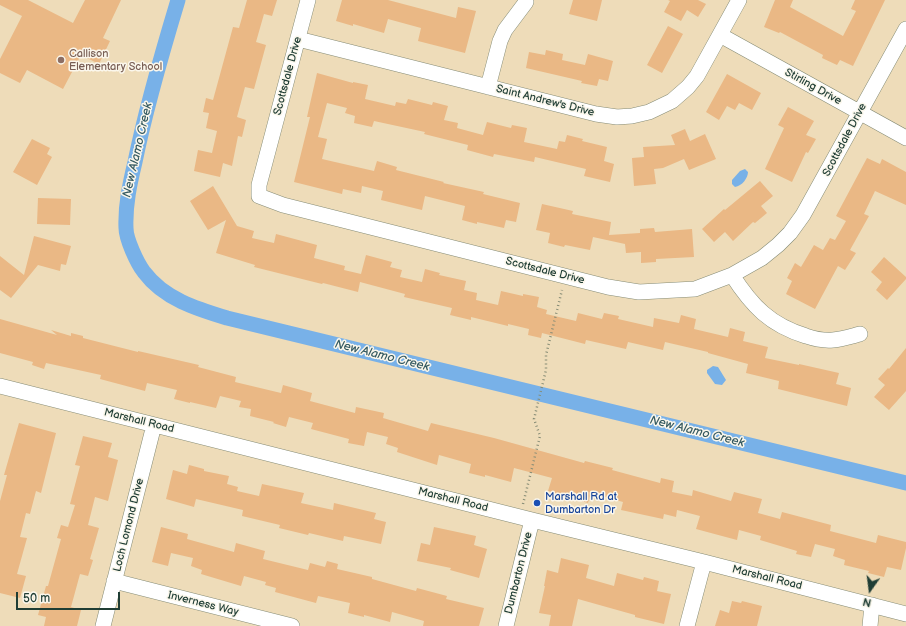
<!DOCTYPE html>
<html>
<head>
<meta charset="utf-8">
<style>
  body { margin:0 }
  #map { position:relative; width:906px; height:626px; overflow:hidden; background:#eedcb9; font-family:"Balsamiq Sans",sans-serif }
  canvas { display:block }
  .north { position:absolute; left:850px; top:570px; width:40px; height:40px; -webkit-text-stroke:3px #fbf7ec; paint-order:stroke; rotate:194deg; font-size:11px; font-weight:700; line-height:16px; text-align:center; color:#1f3d34 }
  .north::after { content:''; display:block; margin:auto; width:14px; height:18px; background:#1f3d34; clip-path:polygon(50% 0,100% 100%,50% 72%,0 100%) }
  .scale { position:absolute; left:16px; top:592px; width:104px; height:18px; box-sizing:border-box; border:2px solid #1f3d34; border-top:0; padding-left:5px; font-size:12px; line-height:14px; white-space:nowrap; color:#1f3d34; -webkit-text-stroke:3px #fbf7ec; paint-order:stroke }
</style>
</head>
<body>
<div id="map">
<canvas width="906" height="626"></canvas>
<div class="north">N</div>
<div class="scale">50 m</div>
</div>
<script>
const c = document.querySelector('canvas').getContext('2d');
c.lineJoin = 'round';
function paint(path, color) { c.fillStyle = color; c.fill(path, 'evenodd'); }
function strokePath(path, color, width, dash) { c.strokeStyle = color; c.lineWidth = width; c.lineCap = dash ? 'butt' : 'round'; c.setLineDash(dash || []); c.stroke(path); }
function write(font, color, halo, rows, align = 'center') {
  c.font = font + ' "Balsamiq Sans",sans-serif'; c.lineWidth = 3; c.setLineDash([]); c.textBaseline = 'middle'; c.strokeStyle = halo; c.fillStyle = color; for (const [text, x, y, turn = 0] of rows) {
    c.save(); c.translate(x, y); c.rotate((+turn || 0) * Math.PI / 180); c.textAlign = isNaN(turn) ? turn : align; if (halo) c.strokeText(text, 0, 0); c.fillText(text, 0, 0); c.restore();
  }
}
paint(new Path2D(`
  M745,169l3,3c0,6 -6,14 -13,15l-3,-3v-4l8,-9z
  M713,366l5,1 8,13 -4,5 -7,-1 -8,-11v-3z`), '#78b1e8');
strokePath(new Path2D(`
  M178,0c-16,53 -32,107 -43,162 -5,21 -10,43 -9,66 0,11 11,35 18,44 20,27 53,37 83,46l679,165`), '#78b1e8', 15);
paint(new Path2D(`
  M0,0h28l45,23 12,-23h36l-18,38 7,3 -11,23 -18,-9 -18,34 -36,-19 -7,13 -20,-10v-14l22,-43 -22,-11z
  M247,0h30l-5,16 -8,-2 -8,28 10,3 -12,44 -9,-2 -8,30 9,3 -4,17 -4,-1 -6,30 -9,-3 -3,14 -26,-6 4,-21 14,3 5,-22 -11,-3 3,-15 -6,-1 3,-14 7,2 20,-73 6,1z
  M342,0h46l68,18 2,-11 18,4 -11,42 -47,-12 3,-13 -33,-9 -4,14 -31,-9v2l-17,-5z
  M573,0h29l-5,21 -28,-7z
  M668,0h30l8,4 -8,13 -11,-7 -6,11 -17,-9 6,-11z
  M775,0h18l-3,7 53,29 13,-25 -5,-2 4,-9h30l-32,66 -13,-6 -3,5 -15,-7 1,-3 -43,-23 -1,1 -15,-6z
  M668,26l15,8 -21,39 -15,-8z
  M546,50l17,4 -1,6 23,5 3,-11 25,7 -5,20 -9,-2 -2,7 -16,-3 1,-2 -56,-13 3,-16 16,3z
  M317,73l36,10v-1l15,3 -3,14 30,7 1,-4 10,2 2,-5 24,6 1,-3 15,4 -4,14 14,3 -1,5 26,7 4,-13 24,6 1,-3 15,3 -3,14 33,7 2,-8 6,1 2,-7 16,4 -1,2 25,6 -3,14 10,3 -4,18 -26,-6 2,-7 -51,-12 -1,5 -40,-8 -1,3 -26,-7 1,-5 -44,-11 1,-2 -51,-11 -2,6 -18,-4 1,-7 -10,-3 2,-5 -20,-5 -9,34 9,2 -5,20 52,12 3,-10 20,6 -1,3 48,12 -1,1 41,9 -1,2 37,9 -4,19 -10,-2 -2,8 -27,-6v2l-15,-4 3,-14 -40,-10 -3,14 -41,-10 2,-9 -21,-5 -1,7 -18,-4 -1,5 -48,-12 16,-65h-3z
  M727,74l34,19 -9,17 -13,-7 -4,7 -8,-4 -8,14 -13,-8z
  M788,107l26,14 -8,14 10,4 -8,14 -2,-1 -14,30 -27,-13 19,-41 -6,-3z
  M685,129l5,12 15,-7 11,25 -27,11 -5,-11 -21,9 -9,1 2,15 -22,2 -2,-28 12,-1 -1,-10 32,-2 -4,-10z
  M32,139l18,9 -3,6 5,3 -15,28 -24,-13z
  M867,158l13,6 2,-5 24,13v33l-31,-14 -11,23 5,2 -19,34 6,3 -11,17 -7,-4 -23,43 -29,-15 6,-13 -5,-3 8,-15 6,4 13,-22 9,5 7,-12 5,2 11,-19 -10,-5z
  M760,181l13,15 -12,10 6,7 -12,10 -2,-1 -20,19 -8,-9 -11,10 -12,-13 22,-20 1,1z
  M213,186l24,40 17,5 -2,7 22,5 2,-9 41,11 -3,13 31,8 -1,4 17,4 5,-19 26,7 -2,5 12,3 -2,7 22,5 3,-13 15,4 -1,2 27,6 -2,9 13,3 -1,7 22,5 3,-14 22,5v-2l16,3 -2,10 10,3 -1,4 30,7 2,-8 24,6 2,-6 15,3 -1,3 35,8 1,-9 25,5 2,-8 15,4 -2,10 34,8 2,-9 15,4 -2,9 25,6 -3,11 34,7v-1l40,9 -3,11 15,4 -4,18 -69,-17 1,-8 -33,-8 2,-9 -40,-11v-1l-43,-10 -2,8 -35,-8 -2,7 -40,-9 -1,4 -43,-11 -1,5 -13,-3 1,-6 -21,-5v2l-37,-9v3l-21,-5 2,-7 -48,-11 1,-3 -45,-12 -2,10 -35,-9 -1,1 -68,-17 1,-2 -39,-12 10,-33 -18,10 -18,-29z
  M38,198l33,1 -1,26 -33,-1z
  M542,204l31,7 -1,3 39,8 -2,13 31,-2v-4l14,-1 1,4 37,-3 2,28 -38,2v3l-15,1v-11l-15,1 -1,-9 -32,-7 -3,13 -25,-5 -1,2 -16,-4 2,-10 -14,-3z
  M34,236l37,10 -5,19 -5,-1 -1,7 -22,-6 -27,33 -11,-8v-34l24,19z
  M884,257l22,20v2l-19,21 -11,-10 6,-8 -11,-10z
  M0,319l57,16 -6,-5 20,6v-3l12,3v2l55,14v-1l61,14 -1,2 38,10 -1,5 46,11 2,-8 29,8 -2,8 45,12 1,-6 28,6 -1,5 45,13 3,-8 63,15 90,25 1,-2 28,7 -1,2 48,13 1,-5 13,3 -2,11 20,4 1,-6 38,11 3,-9 28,7 -4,14 22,6 2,-7 49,13 -1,6 46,12 2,-8 28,7v6l-5,22 -14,-3 -3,10 -16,-4 1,-2 -25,-6 1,-5 -12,-4 2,-7 -20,-5 -4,13 -15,-3 1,-3 -37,-11 1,-4 -22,-6 -2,10 -15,-4 -26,-7 4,-13 -23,-6 -1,7 -12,-3 -1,5 -42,-9 2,-8 -32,-9 -3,10 -40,-12 4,-13 -38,-10 -3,14 -26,-7v2l-16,-4 2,-9 -32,-9 -2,10 -40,-13 1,-4 -12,-4 2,-7 -21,-5 -3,14 -16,-3 1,-4 -38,-10 2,-6 -24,-6 -3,10 -13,-4 1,-1 -24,-6 1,-7 -12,-2 2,-6 -21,-5 -4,12 -26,-6v1l-16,-4 3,-9 -30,-7 -2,8 -45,-12 1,-4 -55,-12 -2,6 -12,-4 1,-3 -33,-9z
  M906,348v43l-17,19 -15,-13 11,-12 -7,-6 10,-11 1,1z
  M19,423l37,10 -15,60 -5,-2 -6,23 -4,-1 -6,24 7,1 -10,36 9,2 -6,22 -20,-5v-92l7,-26h-3z
  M83,436l29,7 -4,14 10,3 -10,41 -13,-4 -7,28 11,3 -9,31 3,1 -5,16 -8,-2 -9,33 10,3 -4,16h-33l2,-9 -8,-2 8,-29h2l13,-47 -4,-1 4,-13 7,2 7,-22 -5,-1 10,-38 -5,-1z
  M189,465l15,4v2l25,5 -2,8 11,3 -1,4 22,5 3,-12 42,9 -3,10 32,7 1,-7 42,10 -2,6 12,3 -5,22 -37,-8 -1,5 -34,-8 -1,2 -29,-7 1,-3 -38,-9 1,-6 -47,-11 -2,8 -28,-8 7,-29 14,4z
  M161,527l27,7 -1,5 47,13 2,-9 29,8 -2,8 45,11 2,-7 15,4 2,-6 11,3 -1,5 35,8v2l44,12 1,-3 30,8 -1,3 38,9 -5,18h-56l1,-5 -32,-9 -2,10 -26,-7v2l-16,-4 2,-10 -32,-7 -2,7 -41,-11 1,-4 -11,-3 1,-3 -22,-6 -3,10 -40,-12 1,-4 -11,-4 2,-8 -22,-5 -3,13 -16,-4z
  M434,527l42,9 -2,9 13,4 -8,29 -29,-8 1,-2 -34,-7 4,-18 9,2z
  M561,558l28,7 -3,13 28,8 3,-13 26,7 1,-3 15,4 -2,10 14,3 -7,30 -29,-7v-2l-57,-16 -6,27h-23l2,-11 -12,-2 6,-27h-1l3,-16 11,3z
  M732,601l9,2 1,-2 20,5 -5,20h-42l5,-16 9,3z`), '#eab885');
const minor = new Path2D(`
  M308,0l-45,170 -4,15v11l24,9 325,82 31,5 56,-3 37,-14 30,-17 16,-13 12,-12 13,-18 103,-186
  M720,35l186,103
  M298,39l298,75 21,3 15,-1 17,-4 23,-11 16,-14 9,-11 42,-76
  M488,87l12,-46 5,-11 21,-28
  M732,275c20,31 38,50 74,61 9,3 18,5 27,4 9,-1 19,-4 27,-6
  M0,386l532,134 172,42 202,52
  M114,581l178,45
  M103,626l51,-201
  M506,626l26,-106
  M687,626l17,-64
  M870,626l2,-21`);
strokePath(minor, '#868c76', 16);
strokePath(new Path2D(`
  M523,504l17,-68 -6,-17 12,-49v-15l16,-65`), '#868c76', 2.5, [1, 3]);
strokePath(minor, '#fff', 15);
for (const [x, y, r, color] of [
  [61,60,4,"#8d6e63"],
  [537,503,4,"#1a4fb4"]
]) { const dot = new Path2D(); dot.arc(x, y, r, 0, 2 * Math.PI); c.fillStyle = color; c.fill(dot); strokePath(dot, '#fbf7ec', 1.5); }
write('11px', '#785e54', '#fbf7ec', [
  ["Callison",69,54],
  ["Elementary School",69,67]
], 'left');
write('11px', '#1f3d34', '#fbf7ec', [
  ["Scottsdale Drive",288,76,-75],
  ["Stirling Drive",813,87,29],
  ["Saint Andrew's Drive",545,101,14],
  ["Scottsdale Drive",845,140,-62],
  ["Scottsdale Drive",545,271,14],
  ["Marshall Road",139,421,14],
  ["Marshall Road",453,500,14],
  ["Loch Lomond Drive",129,525,-76],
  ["Dumbarton Drive",519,573,-76],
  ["Marshall Road",767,578,14],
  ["Inverness Way",203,604,14]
]);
write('11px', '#164399', '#fbf7ec', [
  ["Marshall Rd at",545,497],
  ["Dumbarton Dr",545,510]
], 'left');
write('italic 12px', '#355a61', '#fbf7ec', [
  ["New Alamo Creek",138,150,-77],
  ["New Alamo Creek",382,356,14],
  ["New Alamo Creek",697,432,14]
]);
</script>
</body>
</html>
